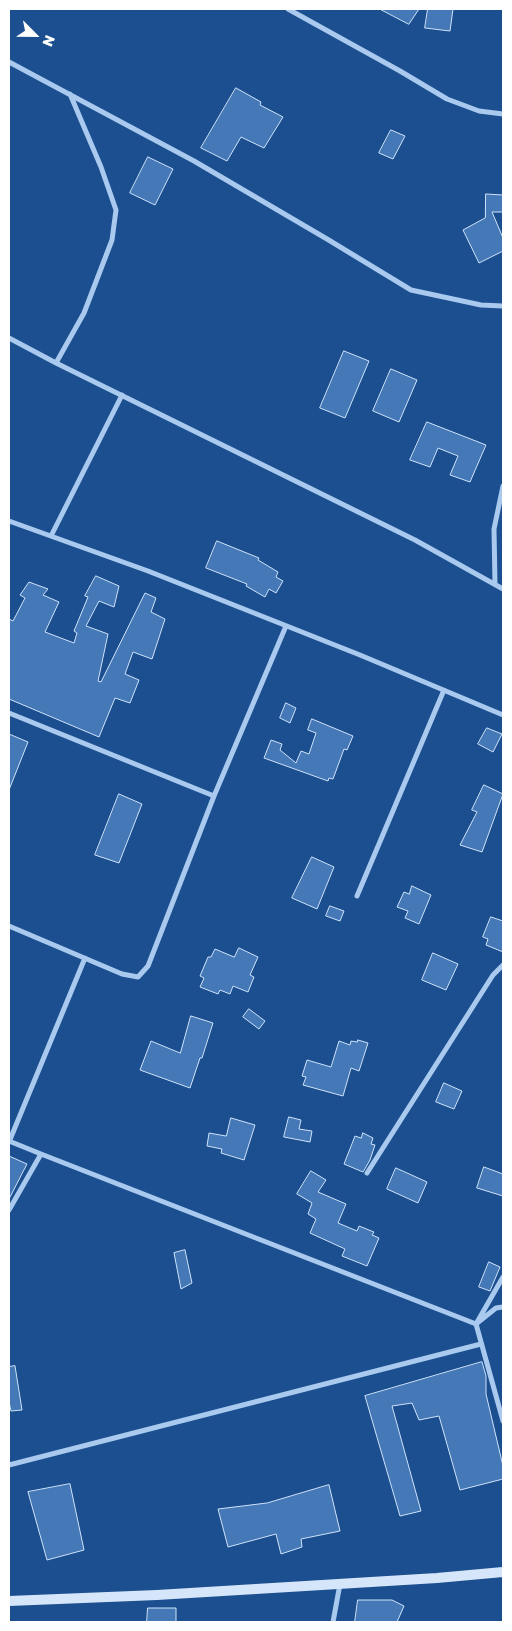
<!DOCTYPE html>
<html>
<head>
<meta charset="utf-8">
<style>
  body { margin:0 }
  #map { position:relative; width:512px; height:1631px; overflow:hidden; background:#1b4f8f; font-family:"Golos Text",sans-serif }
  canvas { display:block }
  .frame { position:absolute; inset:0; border:10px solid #fff; pointer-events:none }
  .north { position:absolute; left:10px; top:10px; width:50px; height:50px; -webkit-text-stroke:4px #1b4f8f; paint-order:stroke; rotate:113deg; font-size:14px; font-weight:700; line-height:20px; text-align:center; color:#fff }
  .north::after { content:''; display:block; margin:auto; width:18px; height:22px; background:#fff; clip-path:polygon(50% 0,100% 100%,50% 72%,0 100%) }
</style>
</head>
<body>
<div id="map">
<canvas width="512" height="1631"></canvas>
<div class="frame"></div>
<div class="north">N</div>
</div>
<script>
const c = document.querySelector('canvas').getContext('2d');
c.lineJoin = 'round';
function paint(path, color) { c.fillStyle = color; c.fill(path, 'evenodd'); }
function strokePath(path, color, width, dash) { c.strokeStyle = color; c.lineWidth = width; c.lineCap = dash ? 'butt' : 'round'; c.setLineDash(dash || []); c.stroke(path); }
const building = new Path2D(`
  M380,9h39l-10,15z
  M428,9h25l-3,22 -25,-3z
  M236,88l25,14 -1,3 23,12 -19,31 -23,-11 -14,24 -26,-13z
  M391,130l14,6 -12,23 -14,-6z
  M148,157l25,12 -18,36 -25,-12z
  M486,194l17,1v17h-11l11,26v13l-24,12 -16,-33 22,-12z
  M344,351l25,10 -24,57 -25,-10z
  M391,369l26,11 -18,42 -26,-11z
  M427,422l59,23 -16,37 -20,-7 8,-19 -20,-8 -8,19 -20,-7z
  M217,541l42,17 -1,2 20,12 -2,5 7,4 -7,12 -7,-4 -4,8 -19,-11 1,-2 -41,-16z
  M96,576l23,10 -5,21 -15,-6 -13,25 22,8 -10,47 3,1 44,-89 11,5 -5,14 14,7 -13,40 -19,-7 -8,22 14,6 -9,23 -15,-5 -16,39 -90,-38v-80l4,2 12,-23 -5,-3 9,-13 19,7 -5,6 16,7 -14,30 29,11 3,-10 -3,-2 14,-34 -3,-1z
  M286,703l10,5 -6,15 -10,-5z
  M312,719l41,17 -6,14 -3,-1 -11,30 -4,-1 -1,3 -64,-23 7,-18 11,4 -2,6 16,13 5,-12 8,3 7,-21 -8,-3z
  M487,728l15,6 -9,18 -15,-8z
  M9,734l19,8 -19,48z
  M484,785l19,9 -21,58 -22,-7 17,-33 -5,-2z
  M119,794l23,10 -23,59 -24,-8z
  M312,857l22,10 -17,42 -25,-11z
  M412,886l19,9 -12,29 -14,-6 3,-7 -11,-4 7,-15 5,2z
  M330,906l14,5 -4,10 -14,-5z
  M491,917l12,4v31l-17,-7 2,-6 -5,-2z
  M239,948l19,9 -8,18 4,2 -6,15 -15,-6 -3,8 -10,-4 -2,4 -18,-7 4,-9 -4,-2 8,-19h3l4,-8 19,8z
  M433,953l25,11 -12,26 -24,-10z
  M249,1009l16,12 -6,8 -16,-12z
  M191,1016l22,7 -11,35h-2l-10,30 -50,-18 11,-29 29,12z
  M358,1040l10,3 -9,28 -8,-3 -8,28 -40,-11 3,-8 -4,-1 5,-16 24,7 8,-26 11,4 1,-4 6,1z
  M444,1083l18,8 -8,18 -18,-7z
  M289,1117l12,3 -2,9 13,2 -2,11 -26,-5z
  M231,1118l24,7 -11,35 -23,-7 1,-4 -15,-3 2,-13 17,3z
  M363,1133l10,5 -2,6 4,1 -5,15 -7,12 -19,-8 11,-28 6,2z
  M9,1156l18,8 -18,35z
  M484,1167l19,7v22l-26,-8z
  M396,1168l31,14 -9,21 -31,-14z
  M311,1171l15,9 -8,12 28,12 -8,19 19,8 2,-5 15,6 -2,3 7,3 -12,28 -25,-10 3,-7 -35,-16 6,-14 -8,-5 4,-11 -15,-9z
  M185,1250l7,33 -11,6 -7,-36z
  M489,1262l11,5 -10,24 -11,-4z
  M482,1362l4,14v18l17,72v13l-43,11 -21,-74 -20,4 -7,-17 -20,3 29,105 -21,5 -35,-120z
  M15,1366l7,44 -11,1 -2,-9v-35z
  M70,1484l14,66 -37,10 -19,-68z
  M329,1485l11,46 -39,8 1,8 -21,7 -5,-20 -48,13 -10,-38 49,-6z
  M358,1600h34l12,6 -7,16h-42z
  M148,1608h28v14h-29z`);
paint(building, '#4478b7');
strokePath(building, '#cfe3fa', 1);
strokePath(new Path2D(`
  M288,9l112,62 47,28 32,12 24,3
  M9,62l185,99 133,78 84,51 70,15 22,1
  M9,338l47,25 359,177 88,49
  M56,363l28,-50 28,-73 4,-30 -15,-43 -31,-73
  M9,521l139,50 212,84 143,60
  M51,536l71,-141
  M495,584l-1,-55 9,-43
  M9,713l205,83
  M357,896l87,-206
  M9,926l113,48 16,3 10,-11 66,-170 72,-170
  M9,1141l32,13
  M9,1142l76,-184
  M367,1173l126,-198 10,-10
  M9,1210l32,-56 435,170 27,97
  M503,1277l-27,47 20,-16 7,-1
  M9,1465l472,-121
  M333,1622l7,-38`), '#a9c9ee', 5);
strokePath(new Path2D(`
  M9,1601l148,-6 280,-17 66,-6`), '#d6e6fa', 10);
</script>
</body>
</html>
